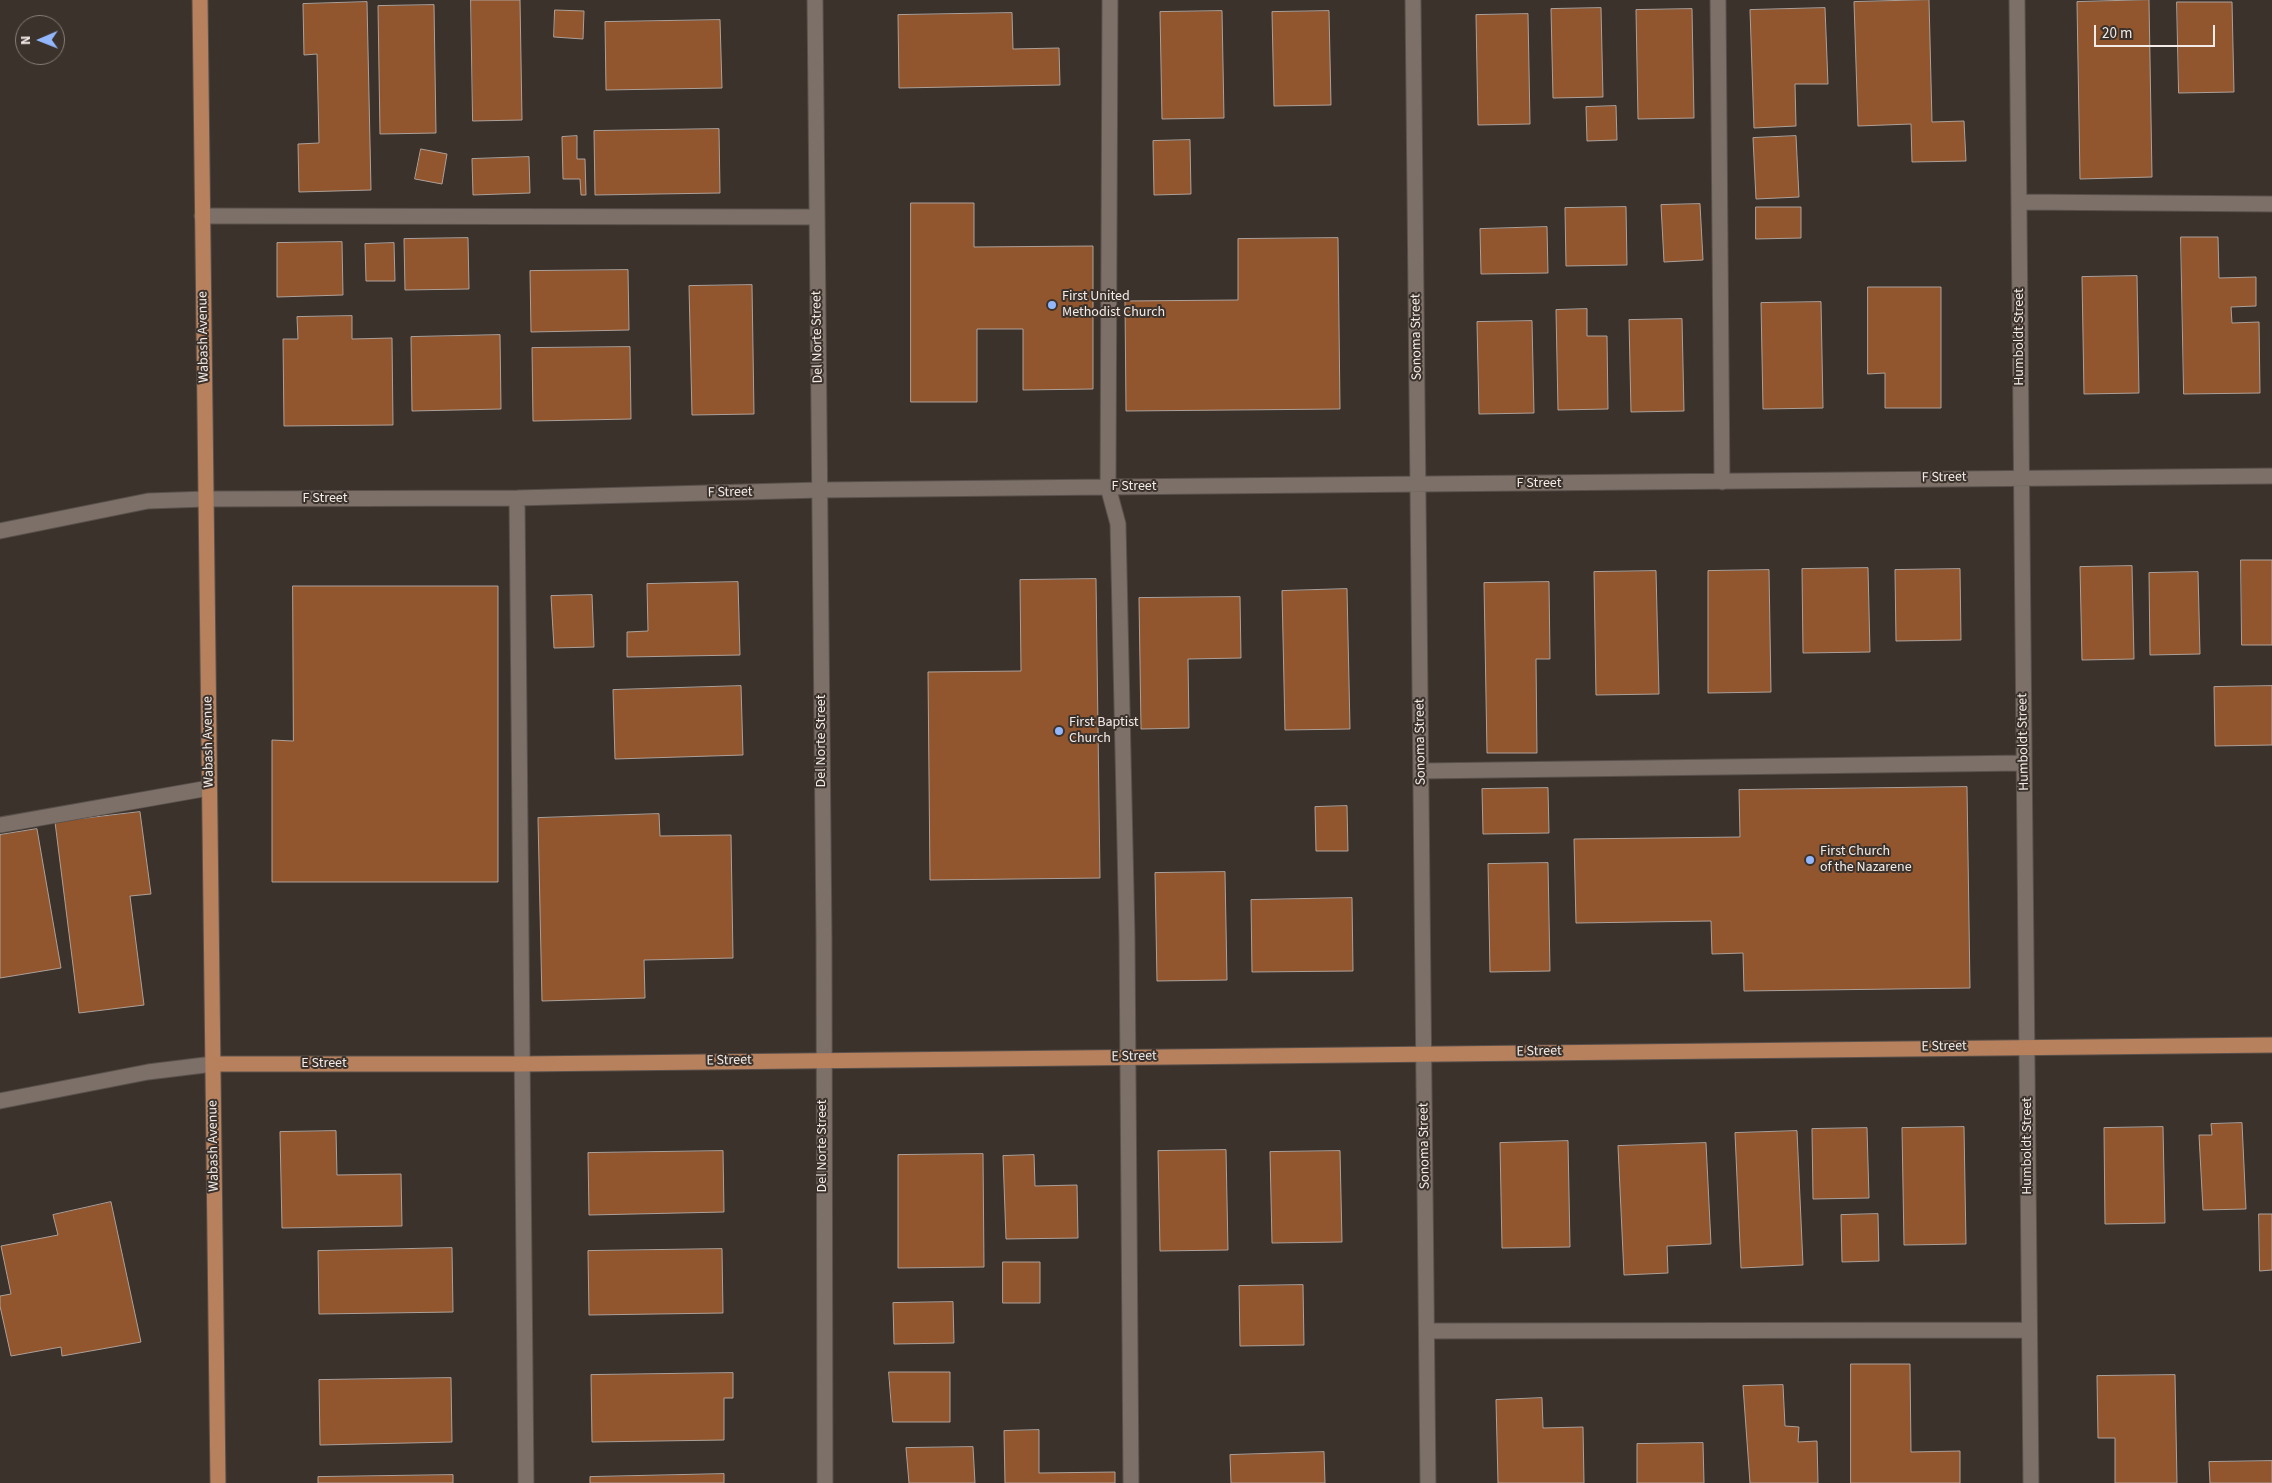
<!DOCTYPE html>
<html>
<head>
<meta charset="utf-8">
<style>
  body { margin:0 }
  #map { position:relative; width:2272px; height:1483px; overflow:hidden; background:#3c322c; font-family:"Source Sans 3",sans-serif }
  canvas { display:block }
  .north { position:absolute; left:15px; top:15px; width:50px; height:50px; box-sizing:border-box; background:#3c322c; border:1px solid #857c77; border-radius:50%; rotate:269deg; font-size:14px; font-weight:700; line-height:20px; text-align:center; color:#f2ebe7 }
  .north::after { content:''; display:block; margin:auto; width:18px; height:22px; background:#92b7fd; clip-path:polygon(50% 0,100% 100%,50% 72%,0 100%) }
  .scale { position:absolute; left:2094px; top:25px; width:121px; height:22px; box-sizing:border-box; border:2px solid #f2ebe7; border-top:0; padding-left:6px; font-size:15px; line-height:18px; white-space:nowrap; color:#f2ebe7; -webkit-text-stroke:4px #3c322c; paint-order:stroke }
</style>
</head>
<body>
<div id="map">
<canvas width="2272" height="1483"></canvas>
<div class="north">N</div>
<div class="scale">20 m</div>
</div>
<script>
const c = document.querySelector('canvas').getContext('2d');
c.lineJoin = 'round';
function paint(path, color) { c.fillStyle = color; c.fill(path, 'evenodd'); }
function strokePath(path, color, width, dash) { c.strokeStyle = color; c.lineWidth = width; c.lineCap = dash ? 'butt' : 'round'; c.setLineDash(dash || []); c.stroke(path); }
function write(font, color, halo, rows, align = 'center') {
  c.font = font + ' "Source Sans 3",sans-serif'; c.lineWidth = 4; c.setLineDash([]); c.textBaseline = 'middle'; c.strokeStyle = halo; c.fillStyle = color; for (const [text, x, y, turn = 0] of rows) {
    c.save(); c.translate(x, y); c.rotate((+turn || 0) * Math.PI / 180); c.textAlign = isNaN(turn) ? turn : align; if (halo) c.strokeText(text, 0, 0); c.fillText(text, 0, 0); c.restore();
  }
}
const building = new Path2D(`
  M471,0h49l2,120 -49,1z
  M1929,0l3,122 32,-1 2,40 -54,1 -1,-38 -53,2 -4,-124z
  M2149,0l3,177 -72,2 -3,-177z
  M367,2l4,188 -72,2 -1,-48 21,-1 -2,-89 -13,1 -1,-51z
  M2177,2h55l2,90 -55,1z
  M434,5l2,128 -56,1 -2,-128z
  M1601,8l2,89 -50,1 -2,-89z
  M1825,8l3,76h-33l1,42 -42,2 -4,-118z
  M1692,9l2,109 -56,1 -2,-109z
  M555,10l29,1 -1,28 -29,-2z
  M1222,11l2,107 -62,1 -2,-107z
  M1329,11l2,94 -57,1 -2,-94z
  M1012,13l1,36 46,-1 1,37 -161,3 -1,-73z
  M1528,14l2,110 -52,1 -2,-110z
  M720,20l2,68 -116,2 -1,-68z
  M1616,106l1,34 -30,1 -1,-34z
  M719,129l1,64 -125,2 -1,-64z
  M577,136v23h8l1,36h-5l-1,-16h-17l-1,-42z
  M1796,136l3,61 -43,2 -3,-61z
  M1190,140l1,54 -37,1 -1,-54z
  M421,149l26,5 -5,30 -27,-5z
  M529,157l1,36 -57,2 -1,-36z
  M911,203h63v44l119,-1v143l-70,1v-61h-46v73h-66z
  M1700,204l3,56 -39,2 -3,-57z
  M1626,207l1,58 -61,1 -1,-58z
  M1756,207h45v31l-45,1z
  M1547,227l1,46 -67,1 -1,-45z
  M2181,237h37l1,41 37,-1v29l-25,1 1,16 27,-1 1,71 -76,1z
  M468,238l1,51 -64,1 -1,-51z
  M1338,238l2,171 -214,2 -1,-110 113,-1v-61z
  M342,242l1,53 -66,2v-54z
  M394,243l1,38h-29l-1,-37z
  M628,270l1,60 -98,2 -1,-61z
  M2137,276l2,117 -55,1 -2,-117z
  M752,285l2,129 -62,1 -3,-129z
  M1868,287h73v121h-56v-35l-17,1z
  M1821,302l2,106 -60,1 -2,-106z
  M1587,309v27h20l1,73 -50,1 -2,-100z
  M352,316v23l40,-1 1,87 -109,1 -1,-87h15l-1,-22z
  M1682,319l2,92 -53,1 -2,-92z
  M1532,321l2,92 -55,1 -2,-92z
  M500,335l1,74 -89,2 -1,-74z
  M630,347l1,72 -98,2 -1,-73z
  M2241,560h31v85h-30z
  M2132,566l2,93 -52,1 -2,-93z
  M1868,568l2,84 -67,1 -1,-84z
  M1960,569l1,71 -65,1 -1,-71z
  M1769,570l2,122 -63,1v-122z
  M1656,571l3,123 -63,1 -2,-123z
  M2198,572l2,82 -50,1 -1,-82z
  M1096,579l4,299 -170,2 -2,-208 93,-1 -1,-91z
  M738,582l2,73 -113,2v-25l21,-1 -1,-47z
  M1549,582l1,77h-14l1,94h-50l-3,-170z
  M293,586h205v296h-226v-142l21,1z
  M1347,589l3,140 -65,1 -3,-139z
  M592,595l2,52 -40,1 -3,-52z
  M1240,597l1,61 -53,1 1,69 -48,1 -2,-131z
  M741,686l2,69 -128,4 -2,-69z
  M2272,686v59l-57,1 -1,-59z
  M1967,787l3,201 -226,3 -1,-38 -31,1 -1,-33 -135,2 -2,-84 166,-2 -1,-47z
  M1548,788l1,45 -66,1 -1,-45z
  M1347,806l1,45h-32l-1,-44z
  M140,812l11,82 -21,2 14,109 -65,8 -24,-191z
  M659,814l1,22 71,-1 2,123 -89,2 1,38 -103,3 -4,-183z
  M37,829l24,139 -61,10v-143z
  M1548,863l2,108 -60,1 -2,-108z
  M1225,872l2,108 -70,1 -2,-108z
  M1352,898l1,73 -101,1 -1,-72z
  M2242,1123l4,86 -43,1 -4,-75h13l-1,-11z
  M1964,1127l2,117 -62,1 -2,-117z
  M2163,1127l2,96 -60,1 -1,-96z
  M1867,1128l2,70 -56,1 -1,-70z
  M336,1131l1,44 64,-1 1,52 -120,2 -2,-96z
  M1797,1131l6,134 -62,3 -6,-135z
  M1568,1141l2,106 -68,1 -2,-105z
  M1706,1143l5,101 -44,2 1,27 -44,2 -6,-129z
  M1226,1150l2,100 -68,1 -2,-100z
  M723,1151l1,61 -135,3 -1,-62z
  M1340,1151l2,91 -70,1 -2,-91z
  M983,1154l1,113 -86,1v-113z
  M1034,1155l1,31 42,-1 1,53 -72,1 -3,-83z
  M111,1202l30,140 -79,14 -1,-9 -50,9 -11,-50v-10l11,-2 -10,-48 57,-11 -5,-20z
  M1878,1214l1,47 -37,1 -1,-47z
  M2259,1214h13v56l-12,1z
  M452,1248l1,64 -134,2 -1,-63z
  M722,1249l1,64 -134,2 -1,-64z
  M1003,1262h37v41h-37z
  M1303,1285l1,60 -64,1 -1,-60z
  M953,1302l1,41 -60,1 -1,-41z
  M1851,1364h59l1,88 49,-1v32h-109z
  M889,1372h61v50h-57z
  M733,1373v25h-9v42l-132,2 -1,-67z
  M2175,1375l2,108h-62v-45h-17l-1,-62z
  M451,1378l1,64 -132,3 -1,-65z
  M1783,1385l2,41 14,1 -1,15 19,-1 1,42h-68l-7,-97z
  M1542,1398l1,30 40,-1 1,56h-86l-2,-83z
  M1039,1430v43l76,-1v11h-110l-1,-52z
  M1703,1443l1,40h-67v-39z
  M973,1447l2,36h-66l-3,-35z
  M1324,1452l1,31h-94l-1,-28z
  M2272,1461v22h-62l-1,-21z
  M724,1474v9h-134v-6z
  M453,1475v8h-135v-6z`);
paint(building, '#92562e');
strokePath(building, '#ada098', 1);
const minor = new Path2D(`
  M815,0l9,937 1,546
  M1110,0l-2,487 10,37 9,413 4,546
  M1413,0l15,1483
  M1718,0l4,482
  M2017,0l14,1483
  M2019,202l253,2
  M202,216l615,1
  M517,498l9,985
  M0,531l148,-30 58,-2 311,-1 303,-8 288,-3 1164,-11
  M1421,771l603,-8
  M0,825l209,-37
  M0,1101l148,-29 65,-8
  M1427,1331l602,-1`);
const major = new Path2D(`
  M200,0l18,1483
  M213,1064h309l1750,-19`);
strokePath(minor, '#59504b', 17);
strokePath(major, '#59504b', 17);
strokePath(minor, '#7c7069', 15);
strokePath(major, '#b7815e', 15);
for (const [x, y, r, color] of [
  [1052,305,5,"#92b7fd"],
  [1059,731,5,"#92b7fd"],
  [1810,860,5,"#92b7fd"]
]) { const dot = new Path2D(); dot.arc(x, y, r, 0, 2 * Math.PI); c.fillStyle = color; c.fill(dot); strokePath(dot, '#3c322c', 2); }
write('14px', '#f2ebe7', '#3c322c', [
  ["First United",1062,297],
  ["Methodist Church",1062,313],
  ["First Baptist",1069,723],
  ["Church",1069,739],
  ["First Church",1820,852],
  ["of the Nazarene",1820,868]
], 'left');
write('14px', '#f2ebe7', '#3c322c', [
  ["Wabash Avenue",204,337,-91],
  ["Del Norte Street",818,337,-91],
  ["Sonoma Street",1417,337,-91],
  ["Humboldt Street",2020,337,-90],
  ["F Street",1944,478,-1],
  ["F Street",1539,484],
  ["F Street",1134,487],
  ["F Street",730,493,-1],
  ["F Street",325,499],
  ["Del Norte Street",822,741,-90],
  ["Wabash Avenue",209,742,-91],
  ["Sonoma Street",1421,742,-91],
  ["Humboldt Street",2024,742,-91],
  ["E Street",1944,1047,-1],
  ["E Street",1539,1052,-1],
  ["E Street",1134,1057,-1],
  ["E Street",729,1061,-1],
  ["E Street",324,1064],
  ["Wabash Avenue",214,1146,-91],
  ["Del Norte Street",823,1146,-90],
  ["Sonoma Street",1425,1146,-91],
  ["Humboldt Street",2028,1146,-90]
]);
</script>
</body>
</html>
